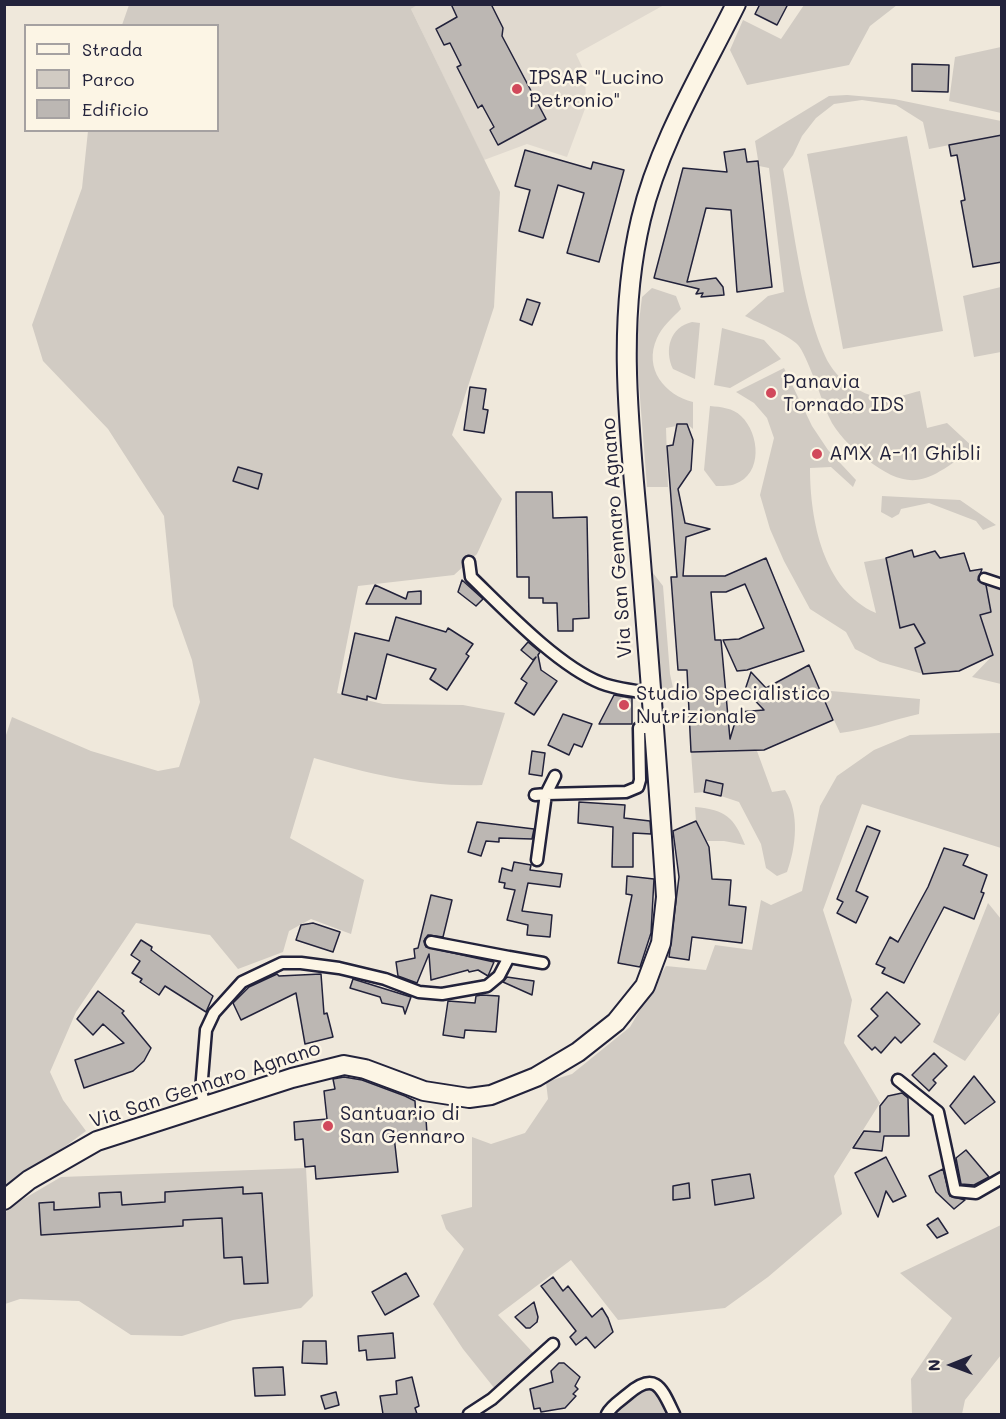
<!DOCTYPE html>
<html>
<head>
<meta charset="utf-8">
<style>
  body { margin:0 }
  #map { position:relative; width:1006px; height:1419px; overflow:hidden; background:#efe8db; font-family:Mali,sans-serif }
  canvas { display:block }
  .frame { position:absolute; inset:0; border:6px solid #22223b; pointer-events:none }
  .legend { position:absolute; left:24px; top:24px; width:195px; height:108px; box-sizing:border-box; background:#fcf5e5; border:2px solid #a5a1a1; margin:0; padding:8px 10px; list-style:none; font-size:18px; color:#22223b }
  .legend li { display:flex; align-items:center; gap:12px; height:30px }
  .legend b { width:30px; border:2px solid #a5a1a1 }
  .north { position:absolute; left:922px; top:1335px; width:60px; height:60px; -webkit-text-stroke:4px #fcf5e5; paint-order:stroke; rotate:269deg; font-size:16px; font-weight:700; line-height:24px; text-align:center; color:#22223b }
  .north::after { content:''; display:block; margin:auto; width:21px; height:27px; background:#22223b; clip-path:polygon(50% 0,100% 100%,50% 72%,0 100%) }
</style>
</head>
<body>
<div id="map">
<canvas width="1006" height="1419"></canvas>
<div class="frame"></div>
<ul class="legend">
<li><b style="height:8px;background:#fcf5e5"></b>Strada</li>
<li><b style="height:16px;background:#d1cbc3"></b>Parco</li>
<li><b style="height:16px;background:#bcb7b3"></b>Edificio</li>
</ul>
<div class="north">N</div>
</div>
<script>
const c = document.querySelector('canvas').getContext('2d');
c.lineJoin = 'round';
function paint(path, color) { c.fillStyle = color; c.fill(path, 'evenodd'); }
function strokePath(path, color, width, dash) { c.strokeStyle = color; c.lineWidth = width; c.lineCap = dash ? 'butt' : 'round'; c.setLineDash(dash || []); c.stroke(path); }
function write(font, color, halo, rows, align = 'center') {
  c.font = font + ' Mali,sans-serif'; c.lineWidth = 5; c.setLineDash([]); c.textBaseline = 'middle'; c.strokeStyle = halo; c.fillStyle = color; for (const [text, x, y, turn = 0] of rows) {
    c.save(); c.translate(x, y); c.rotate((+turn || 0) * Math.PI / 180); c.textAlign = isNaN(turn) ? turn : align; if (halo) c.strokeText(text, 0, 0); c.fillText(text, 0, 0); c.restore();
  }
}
paint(new Path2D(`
  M417,4l247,1 -88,49 9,19 1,33 -19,51 -40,-13 -43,16 -73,-151z`), '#e0d9cf');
paint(new Path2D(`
  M129,5h288l-6,4 89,183 -6,115 -42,128 50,64 -25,55 -23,21 -96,11 -21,107 46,11 80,1 42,8 -23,72c-58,2 -112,-11 -168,-27l-24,80 74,42 -13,54 -40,-15 -22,12 -6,21 -45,17 -28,-34 -74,-12 -60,89 -26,60 13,28 23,31 -81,60 -1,-450 8,-24 79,34 67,20 21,-4 21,-65 -8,-42 -19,-54 -9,-90 -56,-87 -65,-68 -11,-36 50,-137 6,-57 130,-1v-104l-96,-1z
  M804,5h93l-27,21 -21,39 -102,20 -17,-35 13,-30 38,19z
  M1001,47v66l-52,-12 6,-44z
  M847,95l47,4 107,22v14l-72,14 -6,-27 -27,-17 -34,-5 -28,4 -18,14 -14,18 -9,19 -10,14c10,54 21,151 47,196 10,17 31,28 49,33 11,3 30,-5 41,-7l7,37 20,-5 27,25c-45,32 -61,48 -109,10 -14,-11 -29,-25 -36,-41 -7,-16 -22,-62 -31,-72 -9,-10 -40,-22 -53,-29l23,-20 16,-4 -15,-124 -10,-2 -4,-25 74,-45z
  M907,136l36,195 -100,18 -36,-195z
  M1001,287v65l-27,5 -11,-61z
  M652,288l24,8 5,13c-9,9 -19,18 -24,29 -14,31 8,57 36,64v27l-6,-5 -21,4 2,59h-21l-11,-140 6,-50z
  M692,322l8,1 -5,56 -22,-10c-9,-19 -3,-42 19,-47z
  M722,328l42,12 17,19 -51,29 -16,-3z
  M784,368l28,58 16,24 28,30 -3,7 -22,-20 -21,1c0,52 13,122 66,145l-12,-51 22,-4 14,70 14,-4 11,19 -10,5 8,26 -43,-12 -25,-13 -9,-17 -36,-23 -26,-48 -14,-32 -10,-34 14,-57 -7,-20 -13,-15 -18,-11z
  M710,406c11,1 23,2 31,10 19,18 22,58 -6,68 -5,2 -13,2 -19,2l-12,-16z
  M882,496l78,4 36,25 -13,5 -7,-9 -47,-18 -28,6 -2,5 -7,4 -11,-6z
  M653,573l10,13 7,88 5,23 -15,1z
  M986,582l15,9v93l-29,-7 21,-22 -21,-38 19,-6z
  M820,690l100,9 -1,15c-27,6 -52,16 -79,19z
  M1001,733v115l-139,-44 -39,106 29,90 -8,43 36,60 -46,73 8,38 -74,63 -43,31 -107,12 -47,-60 -73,55 40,43 -43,31 -32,-40 -30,-45 31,-55 -18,-20 -5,-14 31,-8v-70l19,7 34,-11 23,-34 -2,-17 26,-8 58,-47 36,-61 40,4 9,-25 37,5 9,-50 10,5 31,-14 18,-85 17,-30 37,-26 36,-15z
  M757,751l15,41 13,-2c15,23 11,57 2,82l-10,4 -11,-8 -5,-24 -22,-42 -18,-6 2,-12 -16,-4 -3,12 -10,1 -3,-41z
  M695,807c31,3 39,10 50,38l-21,-4h-17l-11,-20z
  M988,903l13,16v92l-36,50 -32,-19z
  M306,1168l7,128 -12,12 -68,12 -51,16 -51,-1 -52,-34 -59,-2 -15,5v-91l10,-9 46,-27z
  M1001,1225v130l-36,45 -3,14h-50l-1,-35 41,-61 -52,-45z
  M649,1387l9,6 10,21h-56l27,-24z`), '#d1cbc3');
const building = new Path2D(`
  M451,4h40l12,24 -1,8 44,83 -48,26 -8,-15 4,-3 -12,-22 -4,3 -21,-41 4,-2 -11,-22 -6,2 -8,-16 21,-12z
  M760,4h28l-11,21 -22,-11z
  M912,64l37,1 -1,27 -36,-1z
  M1002,135v127l-29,5 -12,-66 4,-1 -8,-45 -6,1 -2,-11z
  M745,149l2,13 11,-1 14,126 -35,5 -6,-82 -25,-2 -19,74 29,-4 7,9 1,8 -23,2 2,-4 -7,1 3,-5 -45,-11 29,-110 44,4 -3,-20z
  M525,150l66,19 2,-7 31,8 -25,92 -32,-9 17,-60 -26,-8 -15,53 -24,-7 11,-41 -15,-4z
  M527,299l13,4 -8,22 -12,-5z
  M470,387l16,2 -3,20 5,1 -4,23 -20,-3z
  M677,424h10l6,16 -2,30 -13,19 7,34 25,6 -24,8 -3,39h42l41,-18 38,93 -57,19 -10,1 -14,-31 16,-1 25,-11 -19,-44 -19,8h-15l4,48h6l9,99 8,-27 26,-2 -19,-20 6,-18 15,16 43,-23 24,55 -69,30 -73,2 -4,-82h-9l-7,-93h6l-10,-131 6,-1z
  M238,467l24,7 -4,15 -25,-8z
  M516,492h36l1,26 34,-1 2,101 -16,1v12h-15l-1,-28h-14v-5h-14v-21h-12z
  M912,550l2,7 21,-6 5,7 24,-5 6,18 12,-2 -4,11 8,5 5,27 -11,3 13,40 -34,16 -36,3 -8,-26 10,-5 -11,-19 -14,4 -14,-70z
  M462,580l21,19 -7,7 -18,-14z
  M375,585l31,14 2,-7 13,-1v13h-55z
  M396,617l50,15 2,-4 25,16 -7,10 3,2 -22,34 -17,-11 6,-10 -49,-15 -11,45 -9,-3v4l-25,-6 13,-61 34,8z
  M528,642l12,10 -2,3 3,15 16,11 -23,34 -19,-12 12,-20 -6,-4 15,-22 -3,3 -12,-10z
  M614,695l18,3v26h-33z
  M563,714l29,10 -10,23 -8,-3 -5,11 -21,-10z
  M532,751l13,2 -3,23 -13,-2z
  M706,780l17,4 -2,12 -17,-4z
  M579,802l46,3 -1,13 26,3 1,13 -18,-1v34h-21l1,-40 -35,-4z
  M696,821l13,26 3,32 19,1 -2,25 17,2 -4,36 -50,-6 -3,23 -20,-3 10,-80 -6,-46z
  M477,822l57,7 -2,10 -33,-1v4l-13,-1 -5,15 -13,-4z
  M867,826l13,5 -24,60 12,6 -12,26 -19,-10 6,-11 -6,-3z
  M944,848l24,7 -5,10 24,10 -6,17 3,1 -10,26 -30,-12 -40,76 -22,-10 3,-5 -9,-4 14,-27 8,5 30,-55z
  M514,862l17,3 -1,5 32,4 -2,13 -32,-4 -6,28 30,4 -2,22 -23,-2 1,-10 -21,-5 8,-30 -11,-2 1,-5 -6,-1 3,-14 10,3z
  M627,876l27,3 -3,54 -11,34 -22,-4 14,-68 -6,-1z
  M431,895l21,5 -9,37 -15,-2 -4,6 2,6 68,15 -6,14 -10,-6 -9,2 -1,-2 -37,10 -2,-26 -12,29 -19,-7 -2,-14 19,-4 -1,-9 4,-1z
  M313,923l27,9 -7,20 -37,-12 5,-15z
  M141,940l11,7 -1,3 62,46 -7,16 -41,-26 -6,9 -19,-13 2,-3 -10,-6 8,-12 -9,-6z
  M277,974l2,2 42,-2 3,40 3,-1 6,24 -28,7 -9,-51 -55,27 -8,-17 16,-16z
  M507,977l27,4 -2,14 -29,-13z
  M353,979l58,18 -6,17 -2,-7 -21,-4 -2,-6 -30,-9z
  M98,991l26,20 -2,2 29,35 -7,13 -11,10 -49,17 -9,-28 49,-17 -21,-19 -10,11 -16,-16z
  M887,992l33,32 -19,19 -6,-6 -14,16 -6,-6 -3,3 -14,-14 20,-20 -7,-7z
  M482,995l17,1 -3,36 -31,-2 -1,8 -21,-3 5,-34 27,2 1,-7z
  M934,1053l13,13 -14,14 3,3 -7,8 -17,-16z
  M974,1076l21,26 -30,22 -15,-18z
  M344,1077l18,3 43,16 10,5 1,18h10l1,15 -33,2 4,36 -82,7 -1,-13 -10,1 -2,-28 -8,1 -1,-18 33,-3 -3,-28 11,-2 -2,-10z
  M902,1093l6,5 1,38h-25l-2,15 -29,-3 11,-17 16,1v-26l8,-10z
  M966,1150l23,27 -15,8 -13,-1 -5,-26z
  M886,1157l20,39 -13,6 -7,-11 -8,26 -23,-44z
  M943,1169l7,27 15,4 -11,9 -18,-17 -7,-16z
  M750,1174l4,24 -39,7 -3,-25z
  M689,1183l1,15 -17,2v-14z
  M243,1187v7l19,-1 6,90 -24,1 -2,-27 -18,1 -2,-40 -39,2v6l-142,9 -2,-32 15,-1v8l46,-3 -1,-14 22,-1 1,13 43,-3v-10z
  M938,1218l10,15 -11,5 -10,-13z
  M406,1273l13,23 -34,19 -13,-23z
  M553,1277l10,14 5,-5 24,31 10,-9 6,10 5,14 -18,16 -9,-11 -10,8 -6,-8 6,-6 -35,-45z
  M534,1302l4,15 -1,5 -7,6h-4l-11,-11z
  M393,1333l2,25 -28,2 -1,-10 -7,1 -1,-15z
  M303,1341h23l1,23 -25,-1z
  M559,1363h5l16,14 -5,9 3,3 -5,5 3,2 -11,12 -24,4 -1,-4 -6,1 -4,-20 23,-7 -2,-11z
  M283,1367l2,28 -30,1 -2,-28z
  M412,1377l7,29 -4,2 2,6h-34l-3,-18 17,-2 -1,-13z
  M336,1392l3,13 -14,4 -4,-13z`);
paint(building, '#bcb7b3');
strokePath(building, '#22223b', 1.5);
const pedestrian = new Path2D(`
  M984,578l18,6`);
const minor = new Path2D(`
  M469,562l2,15c34,33 87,89 130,106 16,6 33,8 50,10
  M535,795l11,-1 9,-18
  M537,860l9,-66 80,-2 12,-5 2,-7 -1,-52h14
  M509,957l34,6
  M898,1080l40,32 17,79 21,2 26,-15
  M205,1106l-4,-15 5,-61 8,-17 28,-31 40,-19h19l38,5 46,11 34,13 23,2 45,-8 12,-10 10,-19 -78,-15
  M469,1414l23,-15 61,-55
  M607,1414c4,-8 14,-14 21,-20 28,-24 34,-5 46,20`);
const primary = new Path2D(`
  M4,1200l25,-20 68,-39 195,-63 52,-13 21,4 59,22 45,7 22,-3 45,-18 42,-25 38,-30 29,-36 16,-43 5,-46c-7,-111 -16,-223 -25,-335 -9,-114 -27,-230 0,-343 18,-76 61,-146 95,-215`);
strokePath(pedestrian, '#22223b', 13);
strokePath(minor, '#22223b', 15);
strokePath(primary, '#22223b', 22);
strokePath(pedestrian, '#fcf5e5', 8);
strokePath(minor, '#fcf5e5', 10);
strokePath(primary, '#fcf5e5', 18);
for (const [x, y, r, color] of [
  [517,89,6,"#d1495b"],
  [771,393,6,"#d1495b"],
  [817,454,6,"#d1495b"],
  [624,705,6,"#d1495b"],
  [328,1126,6,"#d1495b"]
]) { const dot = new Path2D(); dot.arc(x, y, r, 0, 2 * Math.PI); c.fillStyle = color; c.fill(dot); strokePath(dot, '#fcf5e5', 2); }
write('20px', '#22223b', '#fcf5e5', [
  ["IPSAR \"Lucino",529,78],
  ["Petronio\"",529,101],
  ["Panavia",783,382],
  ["Tornado IDS",783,405],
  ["AMX A-11 Ghibli",829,454],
  ["Studio Specialistico",636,694],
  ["Nutrizionale",636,717],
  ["Santuario di",340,1114],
  ["San Gennaro",340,1137]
], 'left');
write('20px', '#22223b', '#fcf5e5', [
  ["Via San Gennaro Agnano",617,538,-94],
  ["Via San Gennaro Agnano",205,1085,-18]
]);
</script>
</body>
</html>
